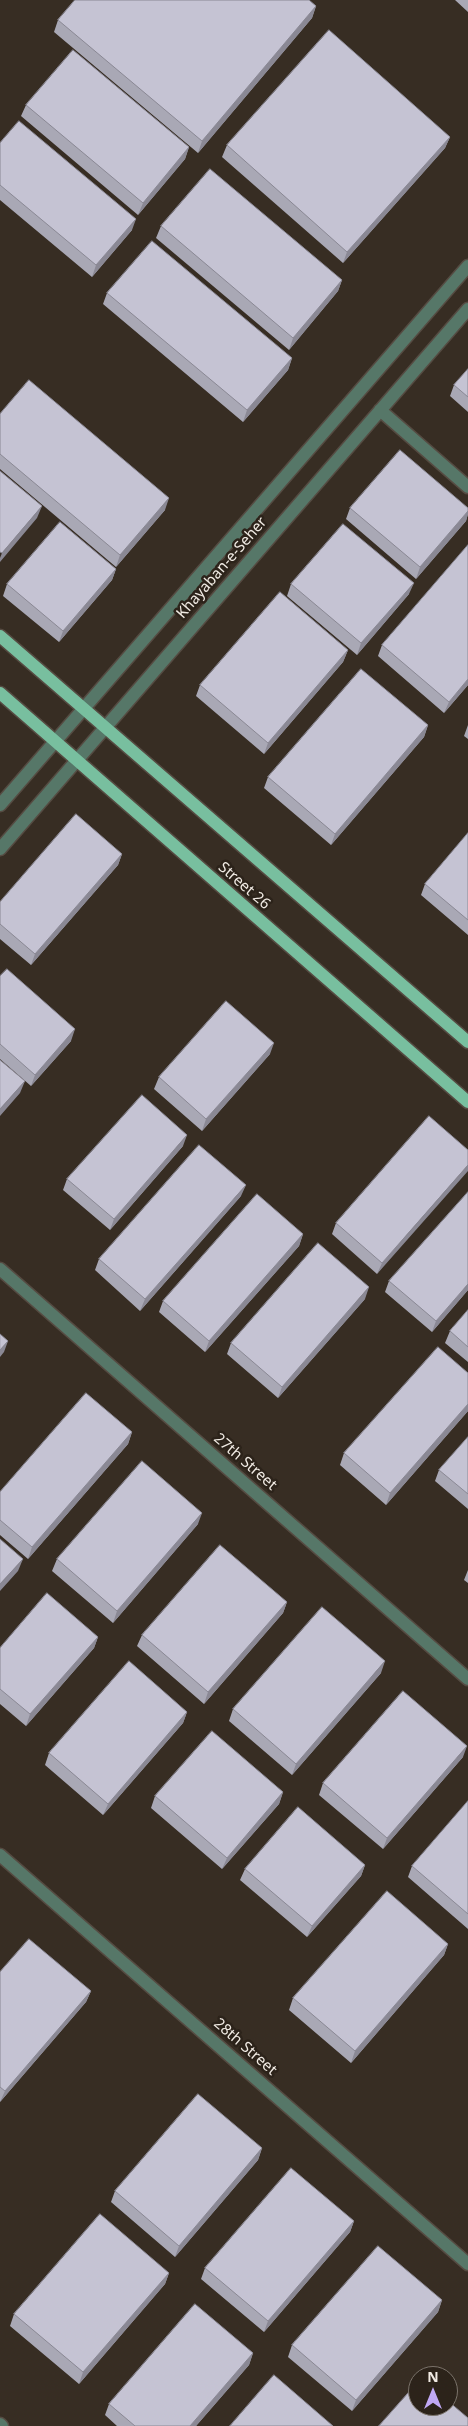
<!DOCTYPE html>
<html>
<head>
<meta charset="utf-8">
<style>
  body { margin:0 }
  #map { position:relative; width:468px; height:2426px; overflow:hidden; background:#372d23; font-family:"Noto Sans",sans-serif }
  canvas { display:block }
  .north { position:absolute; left:408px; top:2366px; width:50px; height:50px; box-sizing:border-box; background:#2c231a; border:1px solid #7b736b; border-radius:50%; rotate:0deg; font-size:14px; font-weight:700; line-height:20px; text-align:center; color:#f1ebe4 }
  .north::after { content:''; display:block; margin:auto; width:18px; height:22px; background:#c0a8f4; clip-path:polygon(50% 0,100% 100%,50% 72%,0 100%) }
</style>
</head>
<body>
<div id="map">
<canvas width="468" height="2426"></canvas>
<div class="north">N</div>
</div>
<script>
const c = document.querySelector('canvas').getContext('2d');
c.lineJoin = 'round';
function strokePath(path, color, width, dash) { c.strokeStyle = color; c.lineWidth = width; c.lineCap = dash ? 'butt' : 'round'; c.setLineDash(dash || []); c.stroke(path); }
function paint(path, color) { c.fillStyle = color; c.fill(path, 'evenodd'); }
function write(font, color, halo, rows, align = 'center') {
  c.font = font + ' "Noto Sans",sans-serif'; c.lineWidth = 5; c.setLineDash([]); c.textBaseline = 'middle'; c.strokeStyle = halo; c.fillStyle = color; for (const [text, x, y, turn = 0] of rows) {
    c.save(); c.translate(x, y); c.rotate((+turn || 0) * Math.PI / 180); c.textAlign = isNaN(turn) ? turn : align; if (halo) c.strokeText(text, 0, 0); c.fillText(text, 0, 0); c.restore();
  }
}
const minor = new Path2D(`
  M380,410l88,77
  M0,805l468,-539
  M0,849l468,-540
  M0,1269l468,410
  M0,1855l468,409
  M0,2424l2,2`);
const major = new Path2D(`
  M0,636l468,406
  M0,693l468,409`);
strokePath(minor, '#554b42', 15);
strokePath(major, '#554b42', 15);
strokePath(minor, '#567768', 12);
strokePath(major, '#78bf9f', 12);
paint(new Path2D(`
  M455,0h13v12z
  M316,6l-4,12 -114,135 -144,-121 4,-12z
  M26,105l163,42 -4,12 -47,56 -117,-99z
  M450,137l-5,11 -102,115 -121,-106 5,-12z
  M0,143l132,87 -40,47 -92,-77z
  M161,226l181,54 -4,11 -49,59 -133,-112z
  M107,293l185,65 -4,12 -45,52 -140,-118z
  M468,369v43l-18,-16 4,-11z
  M0,414l165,96 -49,57 -116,-98z
  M350,508h118v6l-2,7 -50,58 -70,-60z
  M468,545v140l-24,28 -66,-57 4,-11z
  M116,569l-4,11 -53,62 -56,-46 4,-12z
  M291,584l118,10 -52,61 -70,-59z
  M348,650l-5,12 -79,92 -68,-58 4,-11z
  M428,725l-4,12 -93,108 -67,-57 4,-11z
  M468,725v14l-4,-3z
  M468,833v102l-47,-40 4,-11z
  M122,854l-4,11 -87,100 -31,-26v-37z
  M0,976l71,65 -40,45 -31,-27z
  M270,1054l-68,77 -48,-42 5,-12z
  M183,1146l-73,84 -47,-40 4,-11z
  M468,1150l-91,124 -45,-40 4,-11z
  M241,1196l-101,115 -45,-41 4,-11z
  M303,1234l-4,12 -94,106 -46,-40 4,-11z
  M389,1281l79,9 -36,42 -47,-40z
  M365,1299l-87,99 -51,-44 4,-11z
  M468,1310v52l-23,-19 5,-12z
  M468,1373v38l-82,94 -46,-40 4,-12z
  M132,1432l-4,12 -100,115 -28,-24v-43z
  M468,1437v72l-33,-28 4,-11z
  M198,1524l-85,99 -61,-52 5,-12z
  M468,1570v13l-4,-3z
  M287,1602l-4,11 -79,91 -67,-58 5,-11z
  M98,1637l-4,11 -68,78 -26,-22v-56z
  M381,1673l-89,102 -63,-54 4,-12z
  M187,1712l-4,11 -80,92 -58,-50 4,-12z
  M463,1757l-80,92 -64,-54 4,-12z
  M283,1792l-4,12 -57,65 -71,-61 4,-12z
  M468,1801v128l-60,-52 4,-11z
  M365,1865l-4,11 -54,61 -67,-57 5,-11z
  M448,1944l-4,11 -93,108 -62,-53 4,-12z
  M0,1972l91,19 -5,11 -86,100z
  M262,2148l-4,12 -83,97 -64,-55 4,-11z
  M354,2221l-4,11 -86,100 -63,-53 4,-11z
  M169,2273l-4,11 -86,100 -69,-58 4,-12z
  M442,2300l-4,12 -86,99 -64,-54 4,-12z
  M253,2353l-4,12 -53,61h-79l-12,-11 4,-11z`), '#a9a8b5');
paint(new Path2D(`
  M316,6l-4,12 -114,135 4,-12z
  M450,137l-5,11 -102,115 4,-11z
  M189,147l-4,12 -47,56 5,-12z
  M136,219l-4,11 -40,47 4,-12z
  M342,280l-4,11 -49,59 4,-12z
  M292,358l-4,12 -45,52 4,-12z
  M169,498l-4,12 -49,57 4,-12z
  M42,506l-5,12 -37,44v-4l2,-5z
  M468,511v3l-2,7 -50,58 4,-12z
  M116,569l-4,11 -53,62 4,-11z
  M414,583l-5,11 -52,61 4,-12z
  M348,650l-5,12 -79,92 4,-11z
  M468,679v6l-24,28 5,-11z
  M428,725l-4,12 -93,108 4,-11z
  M122,854l-4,11 -87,100 4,-11z
  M75,1029l-4,12 -40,45 4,-11z
  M274,1043l-4,11 -68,77 4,-12z
  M25,1081l-5,12 -20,23v-7z
  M187,1135l-4,11 -73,84 4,-11z
  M468,1165v6l-91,103 5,-11z
  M246,1185l-5,11 -101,115 5,-12z
  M303,1234l-4,12 -94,106 4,-11z
  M468,1284v6l-36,42 4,-11z
  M369,1287l-4,12 -87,99 4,-11z
  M8,1341l-4,11 -4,5v-7z
  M468,1404v7l-82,94 4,-12z
  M132,1432l-4,12 -100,115 4,-12z
  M202,1513l-4,11 -85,99 4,-12z
  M23,1559l-5,12 -18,20v-7z
  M287,1602l-4,11 -79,91 4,-12z
  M98,1637l-4,11 -68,78 4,-12z
  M385,1661l-4,12 -89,102 4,-11z
  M187,1712l-4,11 -80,92 5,-11z
  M467,1746l-4,11 -80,92 4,-11z
  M283,1792l-4,12 -57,65 5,-11z
  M365,1865l-4,11 -54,61 5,-11z
  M448,1944l-4,11 -93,108 4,-12z
  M91,1991l-5,11 -86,100 5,-11z
  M262,2148l-4,12 -83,97 4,-11z
  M354,2221l-4,11 -86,100 4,-11z
  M169,2273l-4,11 -86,100 4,-12z
  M442,2300l-4,12 -86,99 4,-11z
  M253,2353l-4,12 -53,61h-6z`), '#8a8894');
const building = new Path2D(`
  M75,0h234l7,6 -114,135 -144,-121z
  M329,30l121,107 -103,115 -120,-107z
  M73,50l116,97 -46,56 -117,-98z
  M19,121l117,98 -40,46 -96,-80v-42z
  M210,169l132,111 -49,58 -132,-112z
  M152,241l140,117 -45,52 -140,-117z
  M468,369v28l-14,-12z
  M29,380l140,118 -49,57 -120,-101v-40z
  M400,450l68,58v3l-48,56 -70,-59z
  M0,471l42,35 -40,47 -2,-1z
  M60,522l56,47 -53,62 -56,-47z
  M343,524l71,59 -53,60 -70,-59z
  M468,545v134l-19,23 -67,-57z
  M280,592l68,58 -80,93 -68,-58z
  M361,669l67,56 -93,109 -67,-57z
  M76,814l46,40 -87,100 -35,-30v-22z
  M468,833v87l-43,-36z
  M7,969l68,60 -40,46 -35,-31v-68z
  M226,1001l48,42 -68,76 -47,-42z
  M0,1060l25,21 -25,28z
  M142,1095l45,40 -73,84 -47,-40z
  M429,1116l39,34v15l-86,98 -46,-40z
  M199,1145l47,40 -101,114 -46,-40z
  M468,1192v92l-32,37 -47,-40z
  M257,1194l46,40 -94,107 -46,-40z
  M318,1243l51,44 -87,100 -51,-44z
  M468,1310v37l-18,-16z
  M0,1334l8,7 -8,9z
  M438,1347l30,26v31l-78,89 -46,-40z
  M86,1393l46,39 -100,115 -32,-27v-28z
  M468,1437v57l-29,-24z
  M142,1461l60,52 -85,98 -60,-52z
  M0,1539l23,20 -23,25z
  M220,1545l67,57 -79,90 -66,-57z
  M47,1593l51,44 -68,77 -30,-25v-41z
  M322,1607l63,54 -89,103 -63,-55z
  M129,1661l58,51 -79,92 -59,-51z
  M403,1691l64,55 -80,92 -64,-55z
  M212,1731l71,61 -56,66 -72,-62z
  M468,1801v113l-56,-48z
  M298,1807l67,58 -53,61 -67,-57z
  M387,1891l61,53 -93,107 -62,-53z
  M29,1939l62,52 -86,100 -5,-4v-115z
  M198,2094l64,54 -83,98 -64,-55z
  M291,2168l63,53 -86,100 -63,-53z
  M100,2214l69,59 -86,99 -69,-58z
  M378,2246l64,54 -86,100 -64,-55z
  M195,2304l58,49 -63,73h-55l-26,-22z
  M274,2375l59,51h-103z
  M418,2382v24h30v-5l20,17v8h-89z`);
paint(building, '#c5c3d3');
strokePath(building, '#8a8894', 1);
write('15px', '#f1ebe4', '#2c231a', [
  ["Khayaban-e-Seher",222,568,-49],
  ["Street 26",244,886,41],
  ["27th Street",245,1462,41],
  ["28th Street",245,2047,41]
]);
</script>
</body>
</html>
